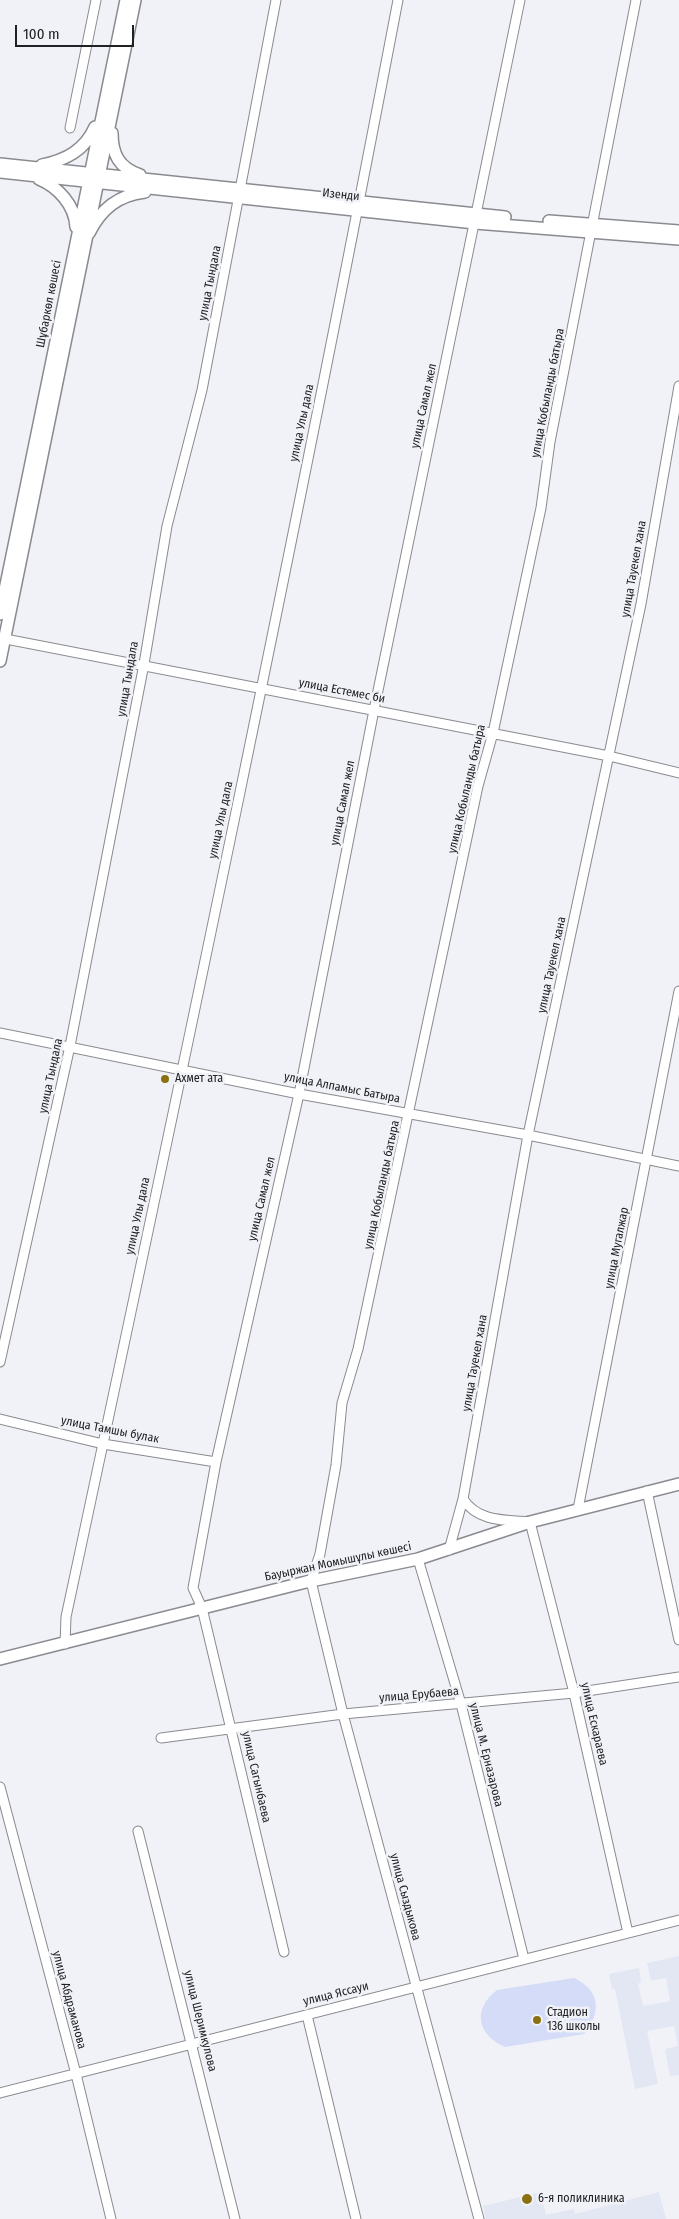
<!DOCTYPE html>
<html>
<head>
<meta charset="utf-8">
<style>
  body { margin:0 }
  #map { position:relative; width:679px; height:2219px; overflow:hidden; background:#f0f2f7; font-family:"Fira Sans Condensed",sans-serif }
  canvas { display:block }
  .scale { position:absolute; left:15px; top:25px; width:119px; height:22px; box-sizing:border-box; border:2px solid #202123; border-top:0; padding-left:6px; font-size:15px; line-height:18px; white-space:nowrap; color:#202123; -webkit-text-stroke:4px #f0f2f7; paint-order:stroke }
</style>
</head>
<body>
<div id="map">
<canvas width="679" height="2219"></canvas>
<div class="scale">100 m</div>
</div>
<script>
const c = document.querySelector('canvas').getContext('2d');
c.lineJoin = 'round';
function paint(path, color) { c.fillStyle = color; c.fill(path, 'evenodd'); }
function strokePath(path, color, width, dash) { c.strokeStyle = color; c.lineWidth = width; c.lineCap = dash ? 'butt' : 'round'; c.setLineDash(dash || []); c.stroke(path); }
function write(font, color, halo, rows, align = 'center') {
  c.font = font + ' "Fira Sans Condensed",sans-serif'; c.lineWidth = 5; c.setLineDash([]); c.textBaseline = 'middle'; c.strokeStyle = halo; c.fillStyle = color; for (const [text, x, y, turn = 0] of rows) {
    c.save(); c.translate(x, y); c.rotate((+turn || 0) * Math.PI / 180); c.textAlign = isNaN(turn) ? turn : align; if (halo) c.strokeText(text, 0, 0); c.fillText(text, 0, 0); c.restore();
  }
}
paint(new Path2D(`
  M679,1956v119l-9,1 -5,-27 13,-3 -4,-20 -27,5 11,53 -23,5 -20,-100h-3l-3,-15 30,-6 2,14 -3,2 5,22 27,-5 -4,-23 -15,3 -4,-18z
  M541,2192l5,23 28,-6 1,5 84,-22 7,27h-180l-3,-13z`), '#e2e7f3');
paint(new Path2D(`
  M574,1978c26,12 28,34 10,56l-79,13c-28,-12 -33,-38 -8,-57z`), '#d4dcf7');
const minor = new Path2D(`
  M70,128l26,-128
  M0,638l609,118 70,17
  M0,1033l299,61 229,41 151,31
  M0,1362l70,-316 74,-382 23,-138 35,-136 74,-390
  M0,1419l103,25 113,18
  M647,1491l32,149
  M463,1499c15,23 42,21 67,23l44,171 54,240
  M578,1509l101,-518
  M449,1550l14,-51 65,-364 113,-531 38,-218
  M418,1559l43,145 63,255
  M65,1644l1,-27c115,-538 229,-1077 332,-1617
  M161,1738l182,-24 231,-21 105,-16
  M0,1787l76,287 35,145
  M138,1831l97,388
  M284,1952l-82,-344 -9,-20 23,-126 83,-368 75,-384 146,-710
  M307,2015l49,204
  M0,2093l679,-173
  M479,2219l-136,-505 -32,-133 9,-27 16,-89 6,-62 16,-54 120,-563 15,-53 48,-225 9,-66 86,-442`);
const tertiary = new Path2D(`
  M112,133c0,21 7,35 28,42
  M0,164l505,53
  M42,165c24,-5 43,-15 53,-38
  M0,172l475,51 204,16
  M39,179c19,8 36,26 37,48
  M549,221l130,10
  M89,233c12,-24 29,-38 56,-41
  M0,614l126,-614
  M0,661l135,-661
  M0,1659l306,-77 112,-23 112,-37 149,-38`);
strokePath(minor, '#8a8b90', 11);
strokePath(tertiary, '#8a8b90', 14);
strokePath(minor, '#fff', 9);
strokePath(tertiary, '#fff', 11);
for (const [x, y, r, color] of [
  [165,1079,5,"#8a7011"],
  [537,2020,5,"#8a7011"],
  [527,2199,6,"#8a7011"]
]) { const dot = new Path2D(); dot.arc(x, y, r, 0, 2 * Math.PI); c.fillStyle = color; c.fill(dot); strokePath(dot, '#f0f2f7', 2); }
write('12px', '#202123', '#f0f2f7', [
  ["Изенди",341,195,6],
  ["улица Тындала",210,283,-79],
  ["Шұбаркөл көшесі",49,304,-79],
  ["улица Кобыланды батыра",548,393,-79],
  ["улица Самал жел",424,406,-78],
  ["улица Улы дала",302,423,-78],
  ["улица Тауекел хана",634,569,-80],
  ["улица Тындала",128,679,-80],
  ["улица Естемес би",342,691,11],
  ["улица Кобыланды батыра",467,789,-77],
  ["улица Самал жел",343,803,-79],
  ["улица Улы дала",221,820,-78],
  ["улица Тауекел хана",552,965,-78],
  ["улица Тындала",51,1076,-78],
  ["улица Алпамыс Батыра",342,1088,11],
  ["улица Кобыланды батыра",382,1185,-78],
  ["улица Самал жел",262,1199,-77],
  ["улица Улы дала",138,1216,-78],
  ["улица Мугалжар",617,1248,-79],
  ["улица Тауекел хана",475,1363,-80],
  ["улица Тамшы булак",110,1430,11],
  ["Бауыржан Момышұлы көшесі",338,1562,-12],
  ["улица Ерубаева",419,1695,-5],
  ["улица Ескараева",594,1724,77],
  ["улица М. Ерназарова",486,1755,76],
  ["улица Сагынбаева",256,1777,77],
  ["улица Сыздыкова",405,1897,75],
  ["улица Яссауи",336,1994,-14],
  ["улица Абдраманова",69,2000,75],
  ["улица Шеримкулова",200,2021,76]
]);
write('12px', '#202123', '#f0f2f7', [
  ["Ахмет ата",175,1079],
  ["Стадион",547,2013],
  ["136 школы",547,2027],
  ["6-я поликлиника",538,2199]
], 'left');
</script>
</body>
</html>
